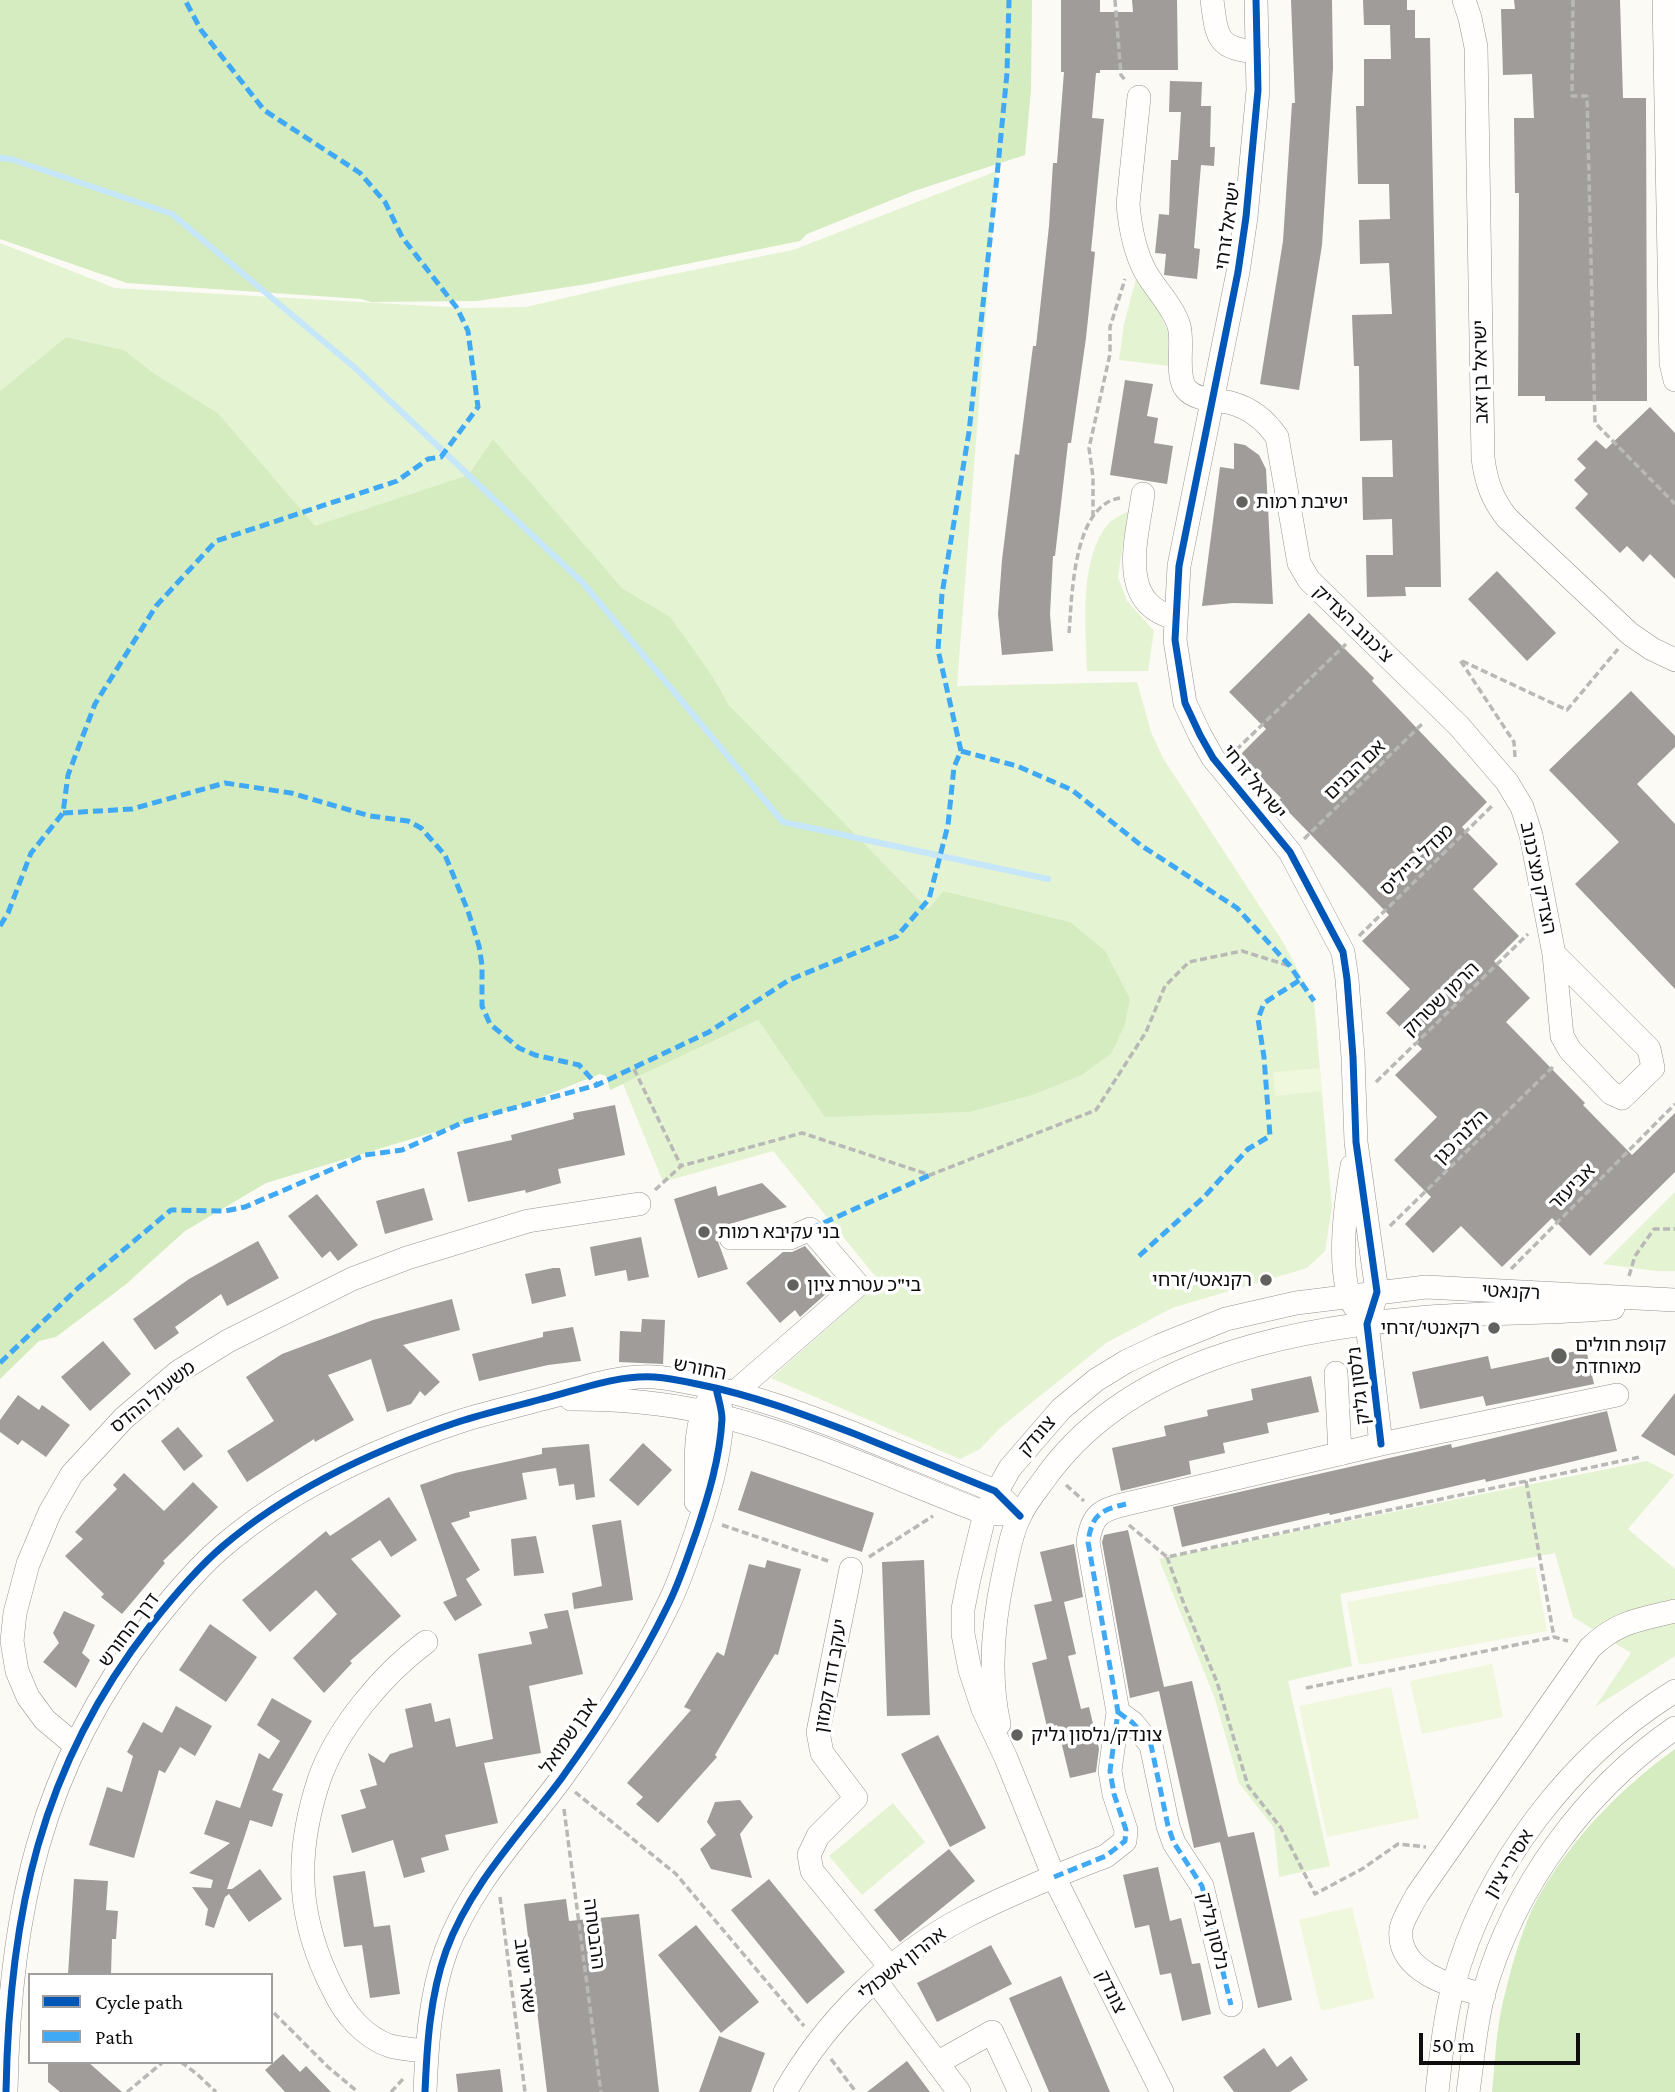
<!DOCTYPE html>
<html>
<head>
<meta charset="utf-8">
<style>
  body { margin:0 }
  #map { position:relative; width:1675px; height:2092px; overflow:hidden; background:#fcfaf4; font-family:"Crimson Pro",serif }
  canvas { display:block }
  .legend { position:absolute; left:28px; top:1973px; width:245px; height:91px; box-sizing:border-box; background:#fff; border:2px solid #9f9f9f; margin:0; padding:9px 12px; list-style:none; font-size:21px; color:#0e0e0e }
  .legend li { display:flex; align-items:center; gap:14px; height:35px }
  .legend b { width:35px; border:2px solid #9f9f9f }
  .scale { position:absolute; left:1419px; top:2033px; width:161px; height:32px; box-sizing:border-box; border:4px solid #0e0e0e; border-top:0; padding-left:9px; font-size:21px; line-height:24px; white-space:nowrap; color:#0e0e0e; -webkit-text-stroke:5px #fff; paint-order:stroke }
</style>
</head>
<body>
<div id="map">
<canvas width="1675" height="2092"></canvas>
<ul class="legend">
<li><b style="height:9px;background:#0057b8"></b>Cycle path</li>
<li><b style="height:9px;background:#3fa9f5"></b>Path</li>
</ul>
<div class="scale">50 m</div>
</div>
<script>
const c = document.querySelector('canvas').getContext('2d');
c.lineJoin = 'round';
function paint(path, color) { c.fillStyle = color; c.fill(path, 'evenodd'); }
function strokePath(path, color, width, dash) { c.strokeStyle = color; c.lineWidth = width; c.lineCap = dash ? 'butt' : 'round'; c.setLineDash(dash || []); c.stroke(path); }
function write(font, color, halo, rows, align = 'center') {
  c.font = font + ' "Crimson Pro","Noto Sans Hebrew",serif'; c.lineWidth = 7; c.setLineDash([]); c.textBaseline = 'middle'; c.strokeStyle = halo; c.fillStyle = color; for (const [text, x, y, turn = 0] of rows) {
    c.save(); c.translate(x, y); c.rotate((+turn || 0) * Math.PI / 180); c.textAlign = isNaN(turn) ? turn : align; if (halo) c.strokeText(text, 0, 0); c.fillText(text, 0, 0); c.restore();
  }
}
paint(new Path2D(`
  M997,171l-40,515 180,-4 14,50 12,26 120,184 31,59 18,206 -7,44 -18,17 -135,40 -66,35 -106,85 -20,21 -20,10 -189,-81 109,-96 -107,-131 -110,31 -40,-98 135,-64 67,96 147,-4 61,-17 49,-20 29,-21 -42,-132 -124,-31 -17,18 -199,-204 -18,-31 -88,-85 -130,-150 -25,36 -153,52 -97,-114 -63,-39 -31,-24 -58,-13 -66,54v-148l115,45 351,20 60,-1 103,-24 164,-33z
  M1136,279l24,34 8,20 1,33 -50,-6 5,-36z
  M1128,511l-10,66 9,24 27,30 -6,40h-61c-1,-44 -9,-112 22,-148 5,-5 13,-8 19,-12z
  M1675,1192v79h-19l-53,-7z
  M1647,1461l27,14 -46,54 47,40v87l-80,51 36,-54 -58,-36 -18,-64 -215,41 12,72 -64,15 42,185 -51,11 -5,-49 -35,-45 -24,-84 -56,-140z
  M893,1803l32,39 -63,53 -33,-39z`), '#e4f3d1');
paint(new Path2D(`
  M0,0h1032l-1,90 -6,65 -111,36 -107,43 -7,7 -213,43 -110,17 -105,1 -11,-3 -234,-16 -127,-44z
  M66,337l58,13 31,24 63,39 97,113 153,-51 25,-36 130,150 47,28 41,57 18,31 199,204 16,-18 126,31 35,29 25,48 -5,25 -14,30 -29,21 -49,20 -62,17 -146,5 -67,-97 -148,70 -4,-14 -6,-2 -89,35 -245,74 -81,48 -60,54 -69,52 -17,4 -39,38v-988z
  M1675,1749v343h-183c3,-29 4,-61 11,-90 8,-33 19,-76 36,-106 34,-59 82,-108 136,-147z`), '#d4ecbf');
paint(new Path2D(`
  M1320,1068l2,23 -47,5 -2,-24z
  M1535,1567l12,64 -188,34 -12,-63z
  M1492,1664l11,53 -81,17 -12,-53z
  M1391,1687l28,131 -92,19 -28,-131z
  M1352,1907l22,91 -53,13 -22,-91z`), '#eff7dc');
strokePath(new Path2D(`
  M0,158l11,1 161,55 182,153 229,216 200,239 265,57`), '#c6e6fa', 6);
paint(new Path2D(`
  M1061,0h39v12h33l-1,-12h45l1,70h-78v3h-4l-4,45 12,1 -13,132 4,1 -9,86 -15,105h-3l-13,113h-2l-3,58 3,37 -51,4 -4,-41 4,-54 13,-106 4,1 14,-109h3l13,-120 4,-63h4l7,-91h-3z
  M1291,0h41l1,68 -11,177 -23,145 -39,-6 23,-143 9,-138h3z
  M1363,0h44v10h8v28h15l11,549h-36l1,9 -39,1 -1,-42h27l-1,-36 -29,1 -1,-43h31l-1,-37 -32,1 -1,-75h-5l-2,-51 40,-1 -3,-51 -29,1 -1,-44 31,-1 -1,-35h-31l-2,-78h8v-47h27l-1,-34h-26z
  M1514,0h106l3,98h23l1,303h-102v-5h-27l1,-203h-4l-1,-75h20l-2,-44 -29,1 -2,-66h14z
  M1170,81l32,1 -1,24h10l-1,41h5l-1,19 -13,-1 -7,83 6,1 -3,30 -33,-4 2,-21 -11,-1 4,-39 10,1 2,-55h7l3,-48h-12z
  M1125,380l28,4 -6,32 11,2 -4,25 19,3 -6,38 -57,-9z
  M1650,407l25,26v146l-25,-25 -7,8 -16,-16 -7,7 -45,-45 13,-14 -14,-14 12,-12 -9,-9 19,-19 10,9z
  M1234,443l11,2 14,10 7,14 7,135 -40,-1 -31,3 18,-139 14,2z
  M1497,571l59,62 -29,28 -59,-62z
  M1309,613l65,65 -2,3 115,121 -25,25 36,37 -25,25 46,47 -25,25 36,37 -24,24 79,81 -2,2 49,50 43,-42v59l-85,84 -38,-38 -50,49 -41,-41 -28,27 -28,-29 26,-27 -37,-37 43,-43 -42,-42 27,-26 -36,-36 24,-24 -48,-48 27,-26 -111,-114 3,-3 -42,-42 27,-27 -37,-37z
  M1631,691l44,45v11l-38,37 38,40v165l-100,-105 44,-42 -70,-72z
  M615,1105l10,50 -67,14 3,14 -35,10 -1,-3 -57,12 -11,-50 55,-12 -1,-5 63,-16 -1,-6z
  M762,1183l25,24 -64,19 -4,6 -2,7 11,30 -30,9 -24,-79 42,-13 2,10z
  M424,1188l9,32 -48,14 -9,-33z
  M317,1194l41,51 -20,16 -8,-10 -8,7 -34,-42z
  M641,1237l8,40 -21,4 -2,-11 -31,6 -5,-29z
  M258,1241l21,37 -52,28 -6,-12 -46,33 4,6 -24,17 -22,-31 56,-40z
  M805,1246l32,38 -37,33 -5,-7 -15,13 -34,-40 37,-31h9z
  M553,1268h7l6,28 -34,8 -7,-30z
  M452,1299l8,31 -57,15 37,37 -15,14 -5,-5 -9,13 -24,8 -16,-53 -43,16 26,45 -39,22 -1,-3 -67,43 -20,-31 47,-30 -28,-44 36,-23 91,-34z
  M642,1319l23,1 -2,44 -44,-2 1,-31 21,1z
  M573,1327l8,34 -33,4 -69,16 -7,-27 71,-17v-5z
  M103,1341l28,33 -41,37 -29,-34z
  M1586,1349l8,35 -108,22 -3,-10 -63,13 -8,-37 76,-16 3,13z
  M1311,1376l8,36 -52,11 2,10 -46,10 2,10 -36,8 2,13 -70,17 -9,-43 54,-12 -2,-10 44,-10 -1,-6 46,-10 -2,-11z
  M1675,1393v63l-34,-20z
  M18,1395l21,15 3,-5 28,20 -24,32 -24,-17 -4,5 -18,-13v-12z
  M1607,1411l10,40 -131,31 -1,-3 -155,36 -1,-2 -147,34 -9,-40 278,-63 1,4z
  M178,1427l25,29 -19,15 -23,-30z
  M643,1443l29,27 -34,36 -29,-26z
  M589,1444l6,53 -19,3 -2,-16 -15,2 -3,-18 -34,5 5,26 -58,13 1,5 -19,6 29,47 -14,9 16,26 -27,16 -12,-19 14,-6 -37,-111 35,-12 87,-19v-6z
  M751,1471l123,42 -12,39 -124,-42z
  M124,1473l40,38 29,-29 25,25 -55,54 2,2 -43,51 -21,-17 3,-3 -39,-38 18,-17 -8,-7 42,-43 -4,-4z
  M389,1497l28,43 -26,17 -11,-17 -29,19 50,57 -51,45 2,2 -28,30 -31,-35 44,-44 -21,-24 -46,42 -28,-32 84,-69 4,5z
  M621,1520l12,80 -59,9 -2,-16 30,-7 -10,-61z
  M1128,1530l36,157 28,-6 36,156 26,-5 38,168 -34,8 -38,-166 -26,6 -35,-157 -29,7 -28,-156 2,-7z
  M536,1536l8,37 -30,3 -3,-37z
  M1074,1544l9,53 -19,5 12,52 -8,2 13,53 8,-2 10,42 -3,23 -26,6 -13,-53 -10,2 -15,-64 15,-4 -13,-54 18,-4 -12,-49z
  M767,1560l34,9 -23,86 -3,-1 -60,101 2,2 -59,66 -22,-19 7,-7 -16,-14 64,-73 -7,-3 33,-55 7,4 25,-92 16,4z
  M924,1560l6,155 -43,1 -5,-154z
  M568,1610l15,64 -54,12 12,67 -57,10 14,60 -53,12 4,15 -28,8 4,14 -21,6 -11,-38 -41,13 -11,-38 25,-7 -6,-18 17,-5 -9,-32 16,10 6,-9 23,-7 -8,-38 26,-6 4,19 15,-4 6,29 37,-8 -15,-85 54,-10 -3,-12 19,-4 -4,-14z
  M64,1611l31,14 -13,28 8,7 -14,28 -33,-26 16,-19 -6,-10z
  M210,1624l47,33 -31,45 -47,-32z
  M272,1698l40,23 -40,69 11,4 -11,33 -22,-7 -23,69h5l28,-20 22,30 -33,23 -20,-28 -4,3 -11,31 -9,-3 3,-16 -16,-22 19,1 2,-8 -24,-7 41,-30 -26,-9 12,-34 24,8 19,-55 10,6 11,-18 -23,-16z
  M176,1706l36,20 -17,30 -15,-9 -15,26 -6,-3 -25,88 -45,-13 18,-58 15,5 11,-36 -6,-4 16,-30 19,11z
  M938,1735l48,93 -36,19 -49,-93z
  M740,1800l13,17 -13,17 12,44 -41,-9 -11,-20 16,-14 -9,-13 8,-20z
  M949,1849l26,32 -75,61 -26,-32z
  M1158,1867l12,54 11,-3 11,46 8,-1 11,51 -29,7 -11,-48 -11,2 -11,-50 -14,3 -12,-53z
  M365,1871l9,56 16,-2 10,69 -30,4 -8,-53 -18,2 -11,-71z
  M74,1879l34,2 -2,29 12,1 -2,28h-4l-1,36h-43z
  M769,1879l76,93 -38,32 -76,-94z
  M566,1899l3,22 70,-7 20,178h-112l-23,-188z
  M696,1925l63,77 -38,31 -63,-78z
  M991,1945l21,39 -75,38 -20,-39z
  M1061,1976l49,116h-61l-40,-94z
  M719,2036l46,17 -14,39h-52z
  M1264,2048l13,19 14,-11 17,24 -18,12h-56l-11,-15z
  M283,2054l17,18 6,-6 25,26h-46l-20,-22z
  M907,2061l23,31h-63z
  M48,2062h40l34,30h-62l-12,-10z
  M500,2069l3,23h-45l-2,-18z`), '#9f9c99');
const minor = new Path2D(`
  M1212,0c5,37 4,49 46,52
  M1256,0l2,90 -12,127 -8,55 -59,294 -4,74 10,63 15,32 13,23 77,94 53,100 4,27 6,78 3,85 21,150 -10,32 14,120
  M1464,0l6,18 6,29 7,411c3,24 9,41 24,60l123,116 22,15 23,11
  M1664,0l7,363 4,17
  M1139,97l-11,107c2,23 6,46 17,67 10,18 28,35 34,55 5,17 -4,49 7,63 10,12 31,10 45,14 19,5 35,18 46,34l22,126 10,17 150,146 48,56 15,25 9,28 23,119 8,82 8,14 41,43 11,5 31,-30 -4,-19 -95,-95
  M1143,494c-6,45 -27,109 32,124
  M1352,1166c-6,35 -17,112 3,141
  M731,1238h59l20,-9 48,56 -123,107
  M1336,1373l4,81
  M571,1399c44,0 89,3 133,13 97,22 189,66 281,101l16,1
  M696,1502c1,-32 -4,-75 13,-103
  M851,1569l-33,163 4,21 34,45 -38,38 -9,19 3,16 79,97
  M426,1642c-43,32 -89,86 -107,138 -25,76 -22,140 15,211 11,23 30,46 56,55 12,3 24,4 37,5
  M1118,1712l15,11 18,22 17,81 6,17 28,43 29,119
  M999,1724c-11,-50 -6,-102 5,-152 4,-18 7,-39 16,-56 5,-12 15,-24 23,-35 83,-119 239,-151 375,-163 65,-6 131,-4 195,-10
  M75,1745l-30,-25 -17,-23 -11,-26 -5,-30 3,-28 13,-49 22,-52 22,-38 52,-56 54,-46 50,-31 124,-62 55,-21 121,-37 111,-17
  M875,1980l84,112
  M1484,1995c-30,-8 -88,-23 -83,-66 2,-11 11,-24 16,-34l173,-247c28,-27 49,-28 85,-37
  M937,2063l55,-31 28,60
  M6,2092c3,-176 34,-325 144,-466 22,-28 46,-57 73,-80 68,-58 151,-96 235,-124 28,-9 55,-15 84,-23 37,-9 73,-24 112,-22 15,1 29,4 43,7 55,11 106,30 158,50 47,19 94,38 140,57l25,25
  M425,2092c2,-48 5,-96 21,-141 24,-66 74,-117 115,-172 39,-54 77,-112 106,-172 12,-23 20,-49 29,-74 12,-36 24,-75 26,-114 0,-10 -4,-21 -6,-31
  M785,2092c41,-72 105,-135 178,-174 46,-24 95,-43 143,-62l19,-15 1,-11 -12,-36 -4,-23 8,-59 -30,-170c4,-27 12,-32 38,-38l255,-60 236,-49
  M1162,2092l-108,-215 -48,-119 -23,-49 -13,-39 -7,-36v-25l6,-30 16,-66 25,-45 51,-59 35,-29 31,-19 32,-15 67,-27 70,-16 130,-16 249,13
  M1437,2092c4,-35 7,-71 16,-105 31,-119 118,-232 222,-296
  M1468,2092c5,-33 7,-68 16,-100 30,-105 101,-202 191,-264`);
strokePath(minor, '#959492', 24);
strokePath(new Path2D(`
  M1115,0l6,75 5,6
  M1573,0l-1,96h15l8,327 80,81
  M1093,517v-40l-4,-29 21,-94v-27l15,-48
  M1069,633c3,-37 4,-128 51,-135
  M1236,750l110,-106
  M1515,757l-1,-15 -54,-82 107,50 51,-61
  M1304,839l120,-117
  M1359,936l135,-132
  M634,1069l47,97
  M1376,1082l152,-148
  M655,1190l26,-24 121,-33 128,42 166,-65 50,-78 19,-46 24,-24 53,-11 48,15
  M1390,1226l165,-161
  M1511,1269l164,-165
  M1629,1276l6,-20 19,-27h21
  M1526,1481l28,156
  M1066,1485l18,16
  M722,1525l109,37
  M1129,1525l38,32 473,-100
  M869,1557l64,-41
  M1167,1557l17,47 33,78 31,104 33,42 34,66 47,-25 36,-25 28,3
  M1306,1688l248,-51 14,4
  M575,1792l101,82 128,152
  M564,1809l37,283
  M500,1897l25,195
  M274,2013l54,54 30,25
  M831,2059l25,33
  M181,2062l16,12 19,18
  M127,2092l36,-30
  M391,2092l13,-14`), '#b8b8b7', 3.5, [7, 3.5]);
strokePath(minor, '#fffefd', 23);
strokePath(new Path2D(`
  M961,751l56,15 55,24 70,56 95,62 53,58 24,35
  M63,813l69,-4 93,-26 66,10 79,23 38,5 13,7 24,27 23,56 11,35 3,19v41l8,18 29,24 16,7 44,10 18,20
  M0,926l8,-13 23,-60 32,-40 5,-38 27,-71 61,-98 60,-65 181,-60 31,-22 13,-2 37,-50 -10,-76 -11,-23 -55,-71 -17,-35 -25,-29 -96,-63 -63,-80 -16,-30
  M810,1229l120,-54
  M1139,1256l64,-58 45,-49 22,-13 -6,-79 -6,-38 6,-16 36,-23
  M0,1363l78,-75 93,-78 54,1 20,-4 120,-52 37,-5 64,-29 131,-36 112,-53 80,-52 108,-44 32,-37 19,-74 6,-58 7,-16 -23,-101 4,-56 27,-162 28,-256 10,-103 2,-73
  M1118,1712l15,11 18,22 17,81 6,17 28,43 29,119
  M1054,1877l52,-21 19,-15 1,-11 -12,-36 -4,-23 8,-59 -30,-170c4,-27 12,-32 38,-38`), '#3fa9f5', 5, [10, 5]);
strokePath(new Path2D(`
  M1256,0l2,90 -12,127 -8,55 -59,294 -4,74 10,63 15,32 13,23 77,94 53,100 4,27 6,78 3,85 21,150 -10,32 14,120
  M6,2092c3,-176 34,-325 144,-466 22,-28 46,-57 73,-80 68,-58 151,-96 235,-124 28,-9 55,-15 84,-23 37,-9 73,-24 112,-22 15,1 29,4 43,7 55,11 106,30 158,50 47,19 94,38 140,57l25,25
  M425,2092c2,-48 5,-96 21,-141 24,-66 74,-117 115,-172 39,-54 77,-112 106,-172 12,-23 20,-49 29,-74 12,-36 24,-75 26,-114 0,-10 -4,-21 -6,-31`), '#0057b8', 7);
for (const [x, y, r, color] of [
  [1242,502,7,"#61615e"],
  [704,1232,7,"#61615e"],
  [1266,1280,7,"#61615e"],
  [793,1285,7,"#61615e"],
  [1494,1328,7,"#61615e"],
  [1559,1356,9,"#61615e"],
  [1017,1735,7,"#61615e"]
]) { const dot = new Path2D(); dot.arc(x, y, r, 0, 2 * Math.PI); c.fillStyle = color; c.fill(dot); strokePath(dot, '#fff', 2.5); }
write('19px', '#0e0e0e', '#fff', [
  ["ישראל זרחי",1228,226,-82],
  ["ישראל בן זאב",1481,372,-91],
  ["צ'כנוב הצדיק",1353,624,44],
  ["אם הבנים",1355,770,-44],
  ["ישראל זרחי",1254,782,51],
  ["מנדל בייליס",1417,860,-44],
  ["הצדיק מצ'כנוב",1538,878,78],
  ["הרמן שטרוק",1441,999,-44],
  ["הלנה כגן",1461,1137,-45],
  ["אביעזר",1572,1187,-45],
  ["רקנאטי",1511,1292,3],
  ["החורש",700,1369,11],
  ["נלסון גליק",1359,1386,-97],
  ["משעול ההדס",153,1397,-39],
  ["צונדק",1037,1436,-49],
  ["דרך החורש",129,1630,-53],
  ["יעקב דוד קמזון",831,1676,-80],
  ["אבן שמואל",569,1736,-56],
  ["אסירי ציון",1509,1864,-59],
  ["נלסון גליק",1213,1931,76],
  ["ההבטחה",594,1934,83],
  ["אהרון אשכולי",902,1964,-38],
  ["שאר ישוב",525,1976,83],
  ["צונדק",1111,1992,64]
]);
write('19px', '#0e0e0e', '#fff', [
  ["ישיבת רמות",1256,502],
  ["בני עקיבא רמות",718,1232],
  ["רקנאטי/זרחי",1252,1280,"right"],
  ["בי\"כ עטרת ציון",807,1285],
  ["רקאנטי/זרחי",1480,1328,"right"],
  ["קופת חולים",1575,1345],
  ["מאוחדת",1575,1367],
  ["צונדק/נלסון גליק",1031,1735]
], 'left');
</script>
</body>
</html>
